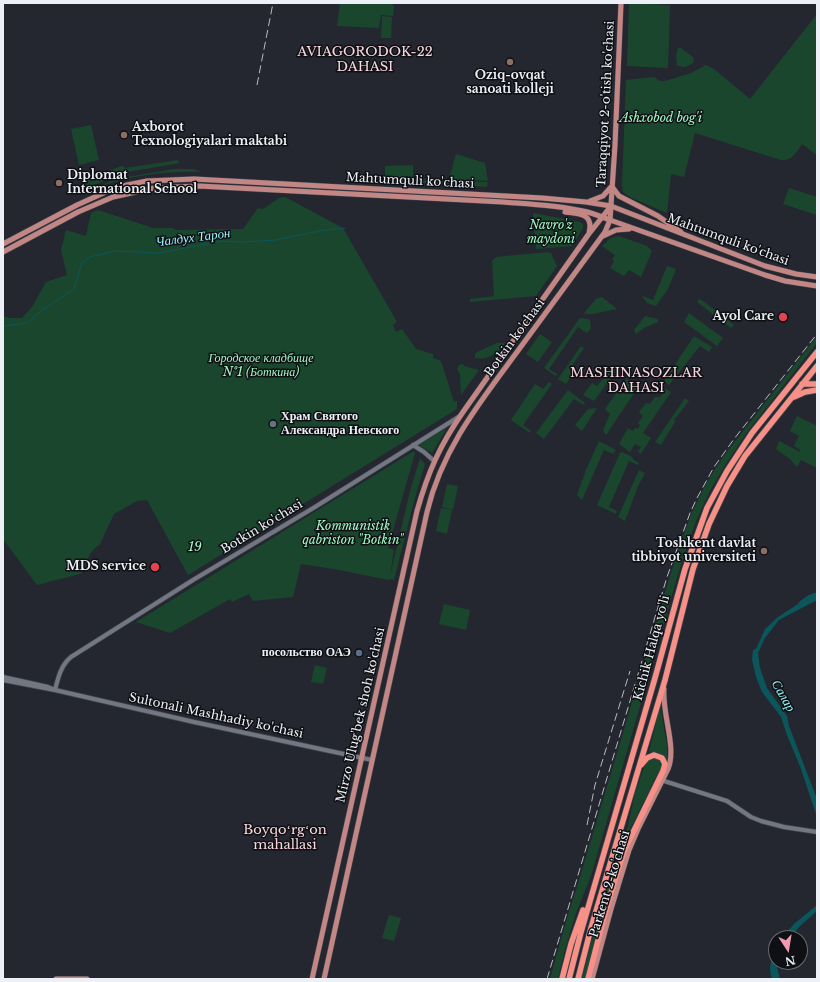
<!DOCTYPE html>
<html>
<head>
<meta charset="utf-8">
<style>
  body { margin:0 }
  #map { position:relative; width:820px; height:982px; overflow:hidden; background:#242730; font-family:"Libre Baskerville",serif }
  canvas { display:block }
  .frame { position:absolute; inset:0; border:4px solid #edf0f6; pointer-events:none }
  .north { position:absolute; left:768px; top:930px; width:40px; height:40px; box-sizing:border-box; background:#0f1014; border:1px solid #686a6e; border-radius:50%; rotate:168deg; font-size:11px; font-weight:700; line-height:16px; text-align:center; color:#edf0f6 }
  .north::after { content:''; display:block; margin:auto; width:14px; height:18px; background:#f19ab2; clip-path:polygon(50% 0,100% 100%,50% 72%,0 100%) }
</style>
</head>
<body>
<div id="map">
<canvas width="820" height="982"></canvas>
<div class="frame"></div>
<div class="north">N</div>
</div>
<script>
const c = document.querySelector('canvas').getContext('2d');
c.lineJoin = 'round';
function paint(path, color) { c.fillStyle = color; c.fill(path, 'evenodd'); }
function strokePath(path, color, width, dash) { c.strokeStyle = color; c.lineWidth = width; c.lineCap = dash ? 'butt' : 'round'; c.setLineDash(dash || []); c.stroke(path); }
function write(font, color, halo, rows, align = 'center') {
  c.font = font + ' "Libre Baskerville",serif'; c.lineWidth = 3; c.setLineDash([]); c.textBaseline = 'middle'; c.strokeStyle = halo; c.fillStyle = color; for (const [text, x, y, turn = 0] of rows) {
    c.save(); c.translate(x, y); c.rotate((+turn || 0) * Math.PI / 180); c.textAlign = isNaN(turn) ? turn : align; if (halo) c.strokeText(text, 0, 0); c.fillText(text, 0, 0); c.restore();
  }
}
paint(new Path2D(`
  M340,3h51l3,3 -1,10 -12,-1 -2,13 -42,-2z
  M629,3l41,2 -2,63 -41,-2z
  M817,14v141l-15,-11c-6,9 -10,17 -21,16l-86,-27 -11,44 -13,-3 -4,39 -37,-16 -7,-5 -1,-7 4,-105 28,-3 6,4h5l26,-8 15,-8 8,4 36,30z
  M382,16l10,1 -1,21h-10z
  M678,48h3l13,10 -1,5 -8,4 -8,-1 -1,-10z
  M91,125l8,35 -20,5 -8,-36z
  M456,154l29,9 3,18 -39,-2z
  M178,160l1,3 -4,1 -55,9 -33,16 -2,-9 -8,-2c9,1 17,1 26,-3 7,-3 12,-8 20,-9l2,2z
  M413,165v15l75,2 -1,5 -102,-6v-15z
  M174,169h19l9,3c-35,-1 -70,3 -103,15l16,-8z
  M789,188l28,9v18l-34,-11z
  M284,197l3,1 56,30 54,94 -4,3 3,7 6,-3 14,20 17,5v4l8,3 13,41 3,-1v8l-269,166 -41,-75 -10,1 -23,13 -14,30 -8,7 -5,9 -3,10 -4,4 -43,11 -34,-46v-223l7,2h12l10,-11 14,-25 21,-7 -6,-25 5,-20 20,6 5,-23 7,-3 3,1 52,17h19l4,2 67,-1 15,-21 5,1 16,-11z
  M533,213l47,9 3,2v4l-11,18 -36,3z
  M619,236l28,10 5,5 -11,26 -12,-7 -5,6 -14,-8 4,-7 -2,-1 3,-5 -13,-9 9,-8z
  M548,252l3,1 6,13 -21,30 -66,6v-3l24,-3 -2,-35 4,-4z
  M667,266l9,3 -8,20 -12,17 -9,-3 -5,-7 11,4z
  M602,297l15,12 -24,5h-8l-1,-1 12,-14z
  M699,299l4,2 31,24 -3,3 -34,-26z
  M689,313l34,25 -6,8 -33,-24z
  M645,316l13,3v3l-14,6 -8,6 -2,-4z
  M580,318l8,1 2,1 1,8 -4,5 -9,-6 -29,42 8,5 -1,2 -12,-8z
  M540,334l12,8 -14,20 -12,-8z
  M694,336l18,11 -3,5 -9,-6 -31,39 -5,-4z
  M817,336v7l-72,92 -19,29 -15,25 -15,32 -17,50 -88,305 -15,37 -12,40 -6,26h-8l17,-61 11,-34 91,-305 10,-31 13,-36 14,-28 17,-27z
  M497,343h8c-7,9 -17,18 -30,15v-3l2,-3z
  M581,346l3,2 -11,16 3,5 -10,15 -5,-3 8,-11 -8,11 -3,-2z
  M463,364l1,2 15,4 -18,25 -1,-21 -3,-5 2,-4z
  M618,368l-24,33 -11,-6 9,-12 5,3 14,-17z
  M627,378l7,9 -1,2 2,-2 2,2 -31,46 -3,-5 7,-16 -5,-5z
  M549,382l3,2 -29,41 8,6 -1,2 -19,-13 24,-36 8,5z
  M666,389l5,3 -28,41 8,5 -10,16 -3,-2 3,-5 -6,-3 -5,8 -11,-8 9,-16 5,3 2,-3 3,1 2,-4 -2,-2 5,-7 -4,-4 7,-9 4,1 5,-7h5l-18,26z
  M568,390l17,13 -1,2 -10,-6 -30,40 -8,-6z
  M685,398l4,3 -15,19 1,2 -14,23 -6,-3z
  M597,408l-15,23 -7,-6 13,-16z
  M797,416l20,10v42l-16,-8 -4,7 -7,-8 -14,-10 3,-8 21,11v-2l-6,-4 5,-10 -9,-5z
  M447,428l-15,25 -13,-8z
  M599,441l17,9 -3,4 -9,-4 -22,50 -5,-5 9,-25z
  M414,451l1,2 -27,95 6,2 -4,26 20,-85 10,-33 5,6 -9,30 -22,86 -4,-1 -1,1 -55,-11 -33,-5 -8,33 -40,4 -4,-7 -17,8 -2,-3 -60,34 -34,-11z
  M622,452l10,5 2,3 5,3 -1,2 -9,-4 -20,46 8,4 -1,3 -19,-9 23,-52z
  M639,470l6,3 -7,13 -13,35 -7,-4z
  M447,484l11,2 -5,24 -11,-3z
  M441,508l11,2 -5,24 -11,-3z
  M444,604l26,6 -4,20 -27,-6z
  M315,665l12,3 -4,16 -12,-2z
  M660,706l7,39v18c-3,-8 -8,-12 -18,-11z
  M652,757l8,3 2,5 -31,62 -29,86 -16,66h-5l18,-67 29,-86 7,-33 11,-31z
  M389,915l12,3 -7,23 -12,-3z`), '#1b462e');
paint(new Path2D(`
  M817,592v8l-38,20 -14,18 -7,15 2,15 7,20 20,28 2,10 28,73v18l-16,-48 -14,-34 -6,-18 -19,-25 -6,-15 -4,-17 1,-10 3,-1 9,-20 13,-12 20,-13 2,-3 9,-6z
  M817,905v6l-18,16 -8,11h-9l12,-14z
  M776,949v13h3l-2,5 3,12h-8c-4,-11 -1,-19 4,-30z`), '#0a565a');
strokePath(new Path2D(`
  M3,326l24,-3 18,-15 29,-19 8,-26 8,-6 24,-6 45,2 63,-12 23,1 30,-2 44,-9 26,-3`), '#0a565a', 1);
const minor = new Path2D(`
  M413,445l11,7 10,9
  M3,677l45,10 5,2
  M3,680l52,10 139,32 178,38
  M55,690c3,-12 6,-25 16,-33l122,-77 122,-73 145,-91
  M661,780l66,21 24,16 10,4 23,6 33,5`);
const major = new Path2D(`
  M613,188l6,8 39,20 23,16
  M590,201l13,-5 9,-10
  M565,212c14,2 29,1 24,21
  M603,236l13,-6 13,-1
  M3,244l74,-39 31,-14 19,-6 20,-4 47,-2 348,19 44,4 25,4 154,60 31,8 21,3
  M3,252l75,-40 35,-15 41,-9 45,-2 304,16c27,2 54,3 80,9 10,2 19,6 27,9l155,55 20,6 32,5
  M56,979h31
  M312,979l105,-468c11,-39 23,-66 46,-99l125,-177 23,-29
  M324,979l103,-467c15,-63 53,-110 90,-160 29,-40 59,-80 88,-120l5,-12 5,-75 6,-142
  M592,979l19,-70 18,-59 9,-21 30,-60c9,-22 -6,-54 -4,-80`);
const highway = new Path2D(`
  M802,384h15
  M794,397l11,-5 12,-2
  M562,979l9,-35 12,-34
  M569,979l12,-47 74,-254 30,-109 22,-61 20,-37 25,-38 65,-81
  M578,979l13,-51 74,-248 28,-111 16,-45 18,-38 18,-30 72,-90
  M588,979l19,-73 17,-55 39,-80 2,-7 -3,-6 -8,-3 -7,3 -6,7`);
strokePath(minor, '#43464d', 5.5);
strokePath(major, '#43464d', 6);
strokePath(highway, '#43464d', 7);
strokePath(minor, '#727782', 4);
strokePath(major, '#c28785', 5);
strokePath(highway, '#f79187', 5.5);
strokePath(new Path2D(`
  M257,85l16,-82
  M587,825l8,-40 35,-114
  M547,979l120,-402 23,-64 7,-15 17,-31 20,-28 83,-105`), '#b8bbc2', 1, [8, 4]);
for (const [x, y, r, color] of [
  [510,62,4,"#8d6e63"],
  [124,135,4,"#8d6e63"],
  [59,183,4,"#8d6e63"],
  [783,317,5,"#e0444e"],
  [273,424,4,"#6b7280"],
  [764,551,4,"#8d6e63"],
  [155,567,5,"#e0444e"],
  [359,653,4,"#5c6f8a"]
]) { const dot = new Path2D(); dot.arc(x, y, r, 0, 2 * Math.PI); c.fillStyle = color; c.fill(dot); strokePath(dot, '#0f1014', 1.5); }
write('bold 12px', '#edf0f6', '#0f1014', [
  ["Oziq-ovqat",510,76,"center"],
  ["sanoati kolleji",510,90,"center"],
  ["Axborot",132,128,"left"],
  ["Texnologiyalari maktabi",132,142,"left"],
  ["Diplomat",67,176,"left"],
  ["International School",67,190,"left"],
  ["Ayol Care",774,317],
  ["Храм Святого",281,417,"left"],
  ["Александра Невского",281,431,"left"],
  ["Toshkent davlat",756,544],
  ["tibbiyot universiteti",756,558],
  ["MDS service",146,567],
  ["посольство ОАЭ",351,653]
], 'right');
write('12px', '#edf0f6', '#0f1014', [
  ["Taraqqiyot 2-o'tish ko'chasi",606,104,-87],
  ["Mahtumquli ko'chasi",410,181,3],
  ["Mahtumquli ko'chasi",728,240,20],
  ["Botkin ko'chasi",515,338,-54],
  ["Botkin ko'chasi",262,527,-31],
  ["Kichik Halqa yo'li",652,648,-75],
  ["Mirzo Ulug'bek shoh ko'chasi",361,715,-77],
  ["Sultonali Mashhadiy ko'chasi",216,716,12],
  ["Parkent 2-ko'chasi",610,884,-73]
]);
write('italic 12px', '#a1f9c3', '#0f1014', [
  ["Ashxobod bog'i",661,119],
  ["Navro'z",551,226],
  ["maydoni",551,240],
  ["Городское кладбище",261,359],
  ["№1 (Боткина)",261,373],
  ["Kommunistik",353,527],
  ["qabriston \"Botkin\"",353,541],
  ["19",195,548]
]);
write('13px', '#fad8e0', '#0f1014', [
  ["AVIAGORODOK-22",365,52],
  ["DAHASI",365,67],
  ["MASHINASOZLAR",636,373],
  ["DAHASI",636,388],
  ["Boyqoʻrgʻon",285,830],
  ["mahallasi",285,845]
]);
write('italic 13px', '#97f7fe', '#0f1014', [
  ["Чалдух Тарон",193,238,-7],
  ["Салар",783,696,60]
]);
</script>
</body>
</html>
